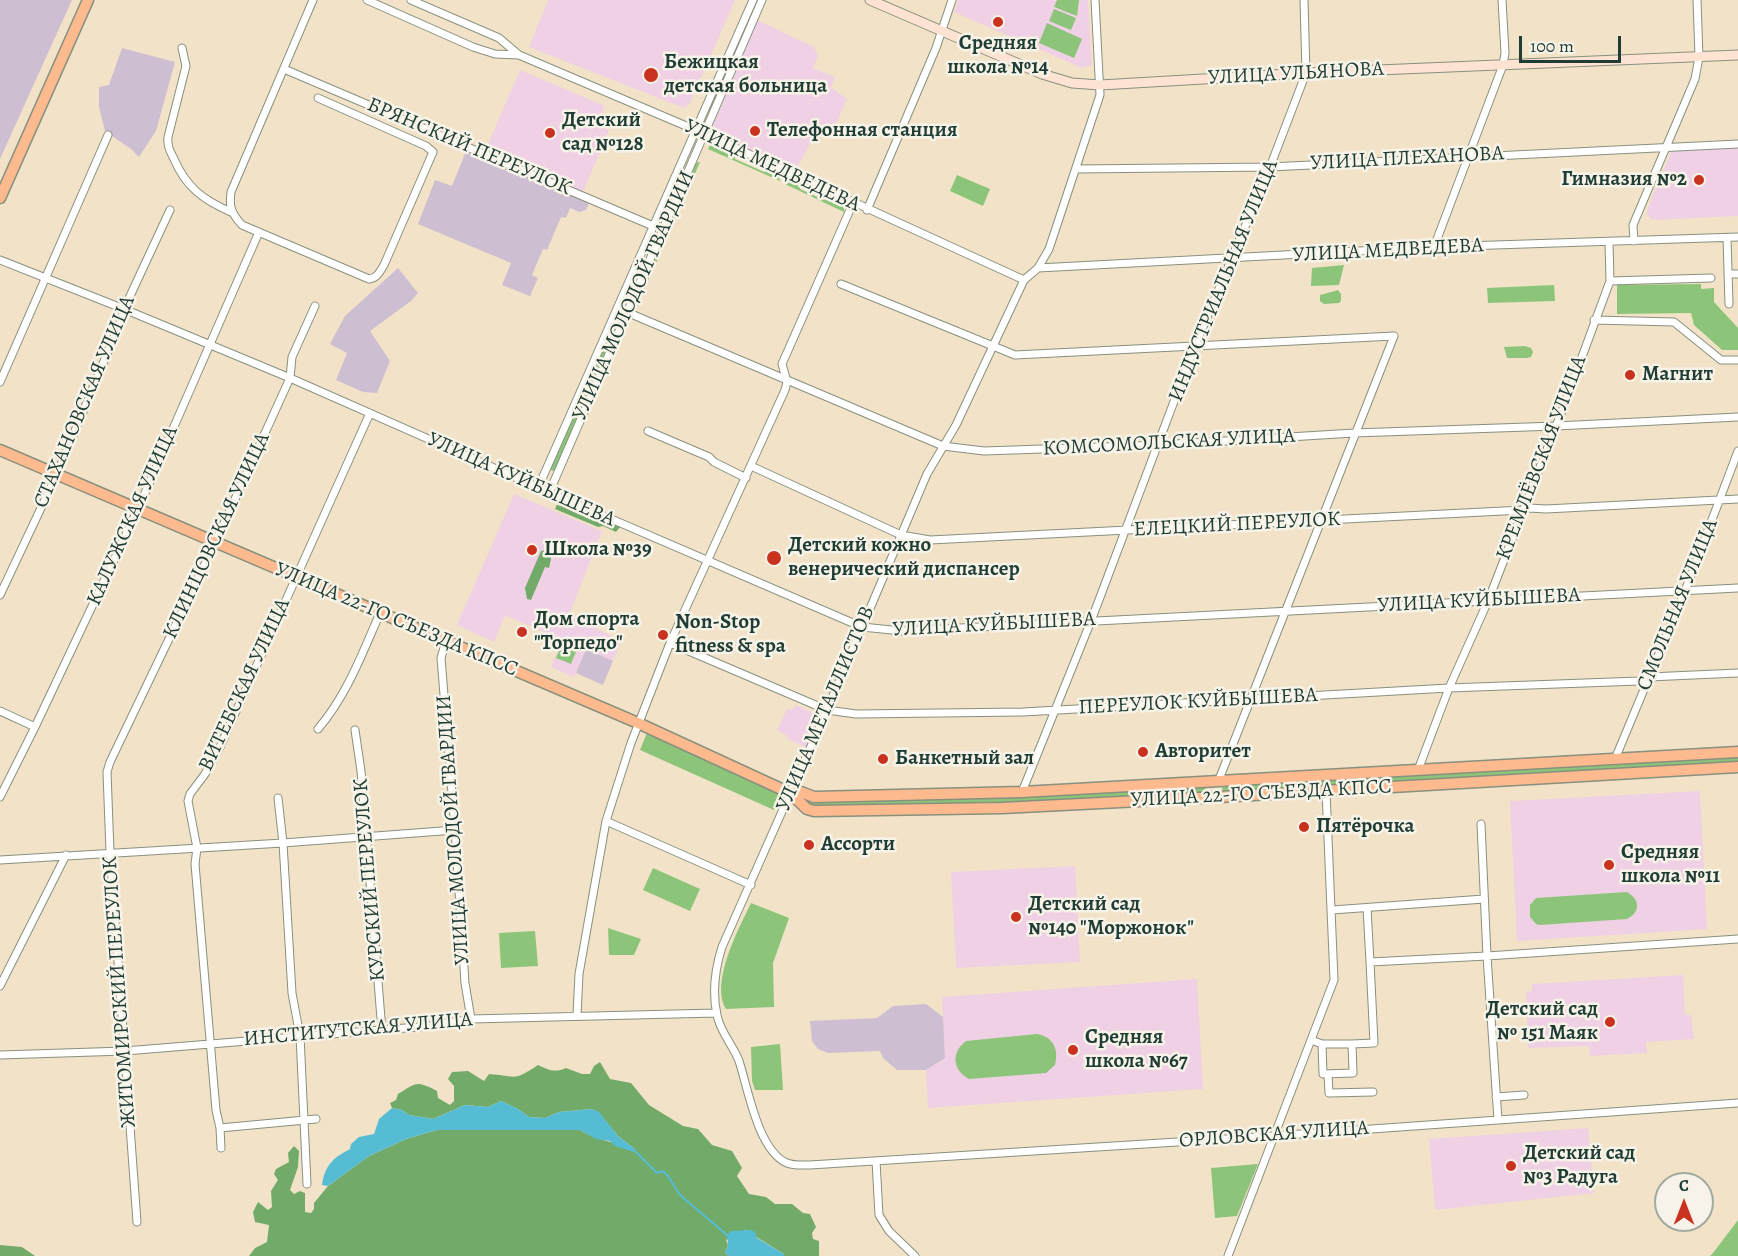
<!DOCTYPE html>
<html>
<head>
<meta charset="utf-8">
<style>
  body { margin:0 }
  #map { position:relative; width:1738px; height:1256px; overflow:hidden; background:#f2e3c8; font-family:Alegreya,serif }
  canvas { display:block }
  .north { position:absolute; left:1654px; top:1172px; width:60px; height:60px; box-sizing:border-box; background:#f7f3e8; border:2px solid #a1aaa0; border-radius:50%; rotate:0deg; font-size:16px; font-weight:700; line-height:24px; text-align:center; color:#1f3d34 }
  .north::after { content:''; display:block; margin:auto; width:21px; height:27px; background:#c8321e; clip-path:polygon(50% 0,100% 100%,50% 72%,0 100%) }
  .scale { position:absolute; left:1519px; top:36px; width:102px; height:27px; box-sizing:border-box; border:3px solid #1f3d34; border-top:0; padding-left:8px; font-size:18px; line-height:21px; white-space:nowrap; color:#1f3d34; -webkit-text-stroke:4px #f7f3e8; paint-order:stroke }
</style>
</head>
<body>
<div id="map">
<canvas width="1738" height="1256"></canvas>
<div class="north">С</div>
<div class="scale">100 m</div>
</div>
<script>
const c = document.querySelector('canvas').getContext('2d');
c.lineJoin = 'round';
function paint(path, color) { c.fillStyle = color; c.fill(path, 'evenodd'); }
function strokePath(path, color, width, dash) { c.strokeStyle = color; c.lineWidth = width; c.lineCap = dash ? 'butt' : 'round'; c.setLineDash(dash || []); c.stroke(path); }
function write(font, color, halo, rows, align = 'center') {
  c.font = font + ' Alegreya,serif'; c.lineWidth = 5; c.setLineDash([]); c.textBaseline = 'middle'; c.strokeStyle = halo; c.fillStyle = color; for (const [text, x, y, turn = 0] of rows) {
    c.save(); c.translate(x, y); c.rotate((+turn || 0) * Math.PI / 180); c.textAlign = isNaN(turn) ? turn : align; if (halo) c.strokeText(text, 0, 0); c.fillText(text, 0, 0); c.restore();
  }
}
paint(new Path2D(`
  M548,0h187l-45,103 -6,5 -155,-61z
  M958,0h130l4,65 -10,3 -128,-56z
  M757,20l57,27 4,9 -5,12 22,9 -4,10 16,12 -16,36 -3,1 -12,-3 -22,40 -80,-38 -3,-5z
  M520,70l85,36 -8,17 12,7 -26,62 -97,-43z
  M1738,148v68l-85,4 -6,-5v-5l25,-60z
  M514,494l88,37 -33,84 53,26 -9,20 -27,-12 -12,28 -23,-10 11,-27 -57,-25 -11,27 -37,-17z
  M796,705l25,12 -13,31 -20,-9 -2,-4 -9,-5 10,-21 4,1z
  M1700,791l7,138 -190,12 -7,-140z
  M1075,866l5,96 -124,6 -5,-96z
  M1683,975l2,40h6l3,24 -48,3 1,11 -57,3 -1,-10 -61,2 -2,-56 6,-1v-7z
  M1197,979l6,110 -275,19 -2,-38 19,-12 -3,-61z
  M1588,1128l6,65 -159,17 -6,-71z`), '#f0d0e4');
paint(new Path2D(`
  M0,0h72l-72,159z
  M122,48l53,14 -19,69 -17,26 -8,-8 -26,-18 -6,-24v-20l10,-2z
  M466,151l80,35 2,-4 42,19 -4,9 -7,2 -9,-4 -4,10 -5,-1 -14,33 -4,-1 -11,26 6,3 -8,18 -28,-11 9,-22 -93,-39 17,-44 17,6z
  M398,268l20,25 -7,8 -41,30 20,30 -13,32 -14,-1 -27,-12 11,-27 -17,-9 15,-28z
  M586,649l27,12 -10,24 -27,-12z
  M926,1004l17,13 2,41 -19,12h-29l-14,-12 -3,-7 -52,2 -10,-4 -6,-8 -2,-20 67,-3 16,-12z`), '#cebed1');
paint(new Path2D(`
  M1057,0h22l-2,16 -23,-9z
  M1054,9l22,9 -5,12 -22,-9z
  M1047,23l35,16 -8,19 -35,-15z
  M712,141l23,10v8l29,13 5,-4 8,3 3,10 -72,-32z
  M700,162l-64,147 -2,-4 60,-142z
  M957,175l33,14 -7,17 -33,-15z
  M792,179l7,2 1,8 24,11 7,-3 13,6v9l-59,-28z
  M1344,265l-5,20 -28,1 1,-18z
  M1701,284v5l13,-1v14l24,26v22h-16l-28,-25 -3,-12 -74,1v-29z
  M1554,285l1,16 -67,2 -1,-15z
  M1338,290l3,4v7l-2,2 -15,1 -4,-3v-6z
  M611,329h4l1,4 -29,64 -3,1 -2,-3z
  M1525,346l6,2 2,4 -2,5 -4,1h-20l-3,-11z
  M579,402h4l1,4 -29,64 -3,1 -2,-3z
  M565,637l15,5 -9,22 -15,-6z
  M649,728l133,61 -8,21 -134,-60z
  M1738,755v8l-513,29 -3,-3 2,-4z
  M1203,785l3,2 -2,6 -188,11 -203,3 -16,-12z
  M653,868l47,21 -10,22 -47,-21z
  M1627,892c13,7 14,20 0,27l-87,6 -4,-1 -6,-7v-12l6,-7z
  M751,903l38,15 -16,45 1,44 -48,2c-16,-27 13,-81 25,-106z
  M608,928l33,11 -7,16h-25z
  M535,931l3,35 -37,2 -2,-35z
  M1037,1034c17,3 22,16 18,31l-9,8 -77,6c-17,-9 -18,-27 -3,-38z
  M780,1044l3,46h-28l-3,-9 -1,-34z
  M1258,1164l-21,52 -22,2 -4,-50z
  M1738,1220v36h-28l3,-3z`), '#8cc579');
paint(new Path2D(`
  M559,500l56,24 5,3 -4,5 -13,-6 -5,1 -43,-18z
  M548,550l4,4 -3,14 -4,-1 -14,33 -4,-1 -2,-11 16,-37z
  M600,1062l10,17 21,4 18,22 34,21 15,3 14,16 20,6 10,17 -5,8 12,18 17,3 9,7h17l11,9 7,1 6,13 -4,6 1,6 6,2v15h-35v-2l-39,-24 -19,10 2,5 -3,8 4,3h-480l6,-8 12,-6 2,-17 -14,-3 -2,-10 5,-10 10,8 4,-3 -1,-16 7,-11 -4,-6 2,-5 13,-7 -1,-9 6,-7 5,5 -1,16 -8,23 4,4 6,-3 5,2v19l6,1 3,-4v-6l14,-17 41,-30 37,-17 31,-9h143c18,11 35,12 55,19l-17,-13 -19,-23 -7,-4 -33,3 -14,6 -16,-1 -11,-8 -17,-8 -13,6 -23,-2 -32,14 -24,-4 -7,-5 -10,-2 -2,-5 6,-3 2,-6c19,-11 17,-14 39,-3l1,7 12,7 4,-4v-15l-6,-7 4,-7 16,-1 16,10 5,-7c29,2 23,8 49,-9 11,5 17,8 28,3l16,6h8l4,-8z
  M0,1245l22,2 13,9h-35z`), '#71aa69');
paint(new Path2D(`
  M501,1101l17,8 11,8 16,1 14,-6 33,-3 7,3 19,24 17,13 2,4 -22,-7 -5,-5 -14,-2 -16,-9h-143l-31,9 -37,17 -41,30 -6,-1c3,-20 11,-27 28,-36l1,-5 8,-7 15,-3 5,-15 13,-11 10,2 7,5 24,4 32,-14 23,2z
  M751,1230l4,2 2,6 27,16v2h-55l-4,-3 3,-8 -1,-10 4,-4z`), '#56bcd4');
strokePath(new Path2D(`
  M637,1153l20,20 6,-2 5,5 12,19 47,40`), '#56bcd4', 2);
const minor = new Path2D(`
  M313,0l-82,192c-2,15 0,21 11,33l127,54c8,-1 11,-7 15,-14l49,-113 -7,-6 -108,-48
  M367,0l106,47 22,7 24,1 186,79 319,146
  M411,0l88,38 20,17
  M1095,0l5,95 -51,154 -11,19 -14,12 -68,145 -29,49 -100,236 -105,237c-7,22 -10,45 -5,68 3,17 16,30 22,46 9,27 19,90 48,102 7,3 15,2 23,2l463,-29 465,-33
  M182,48l4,18 -18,71c-1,9 2,14 6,22 12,28 29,41 57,53
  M284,69l369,157
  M1076,169l194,-2 468,-23
  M867,210l69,-162 16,-48
  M1727,238l2,66
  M1634,241l-1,-16 62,-146 4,-22 -2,-57
  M1434,247l69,-182 2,-12 -3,-53
  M0,260l124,49 166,69 254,112 318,137 40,4 836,-43
  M1038,268l396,-21 304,-10
  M1728,274h10
  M1610,281l101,-3
  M841,284l174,71 379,-19 -176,446
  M617,308l326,138 41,5 175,-6 195,-12 202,-7 182,-9
  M1594,320l80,2 47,38h17
  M0,382l108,-247
  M648,431l61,26 5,5 32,16
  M751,466l150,69 29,5 593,-30 6,-2 17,1 192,-10
  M538,488l215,-488
  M549,493l213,-493
  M0,595l57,-121 65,-156 2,-9 46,-99
  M446,641l-5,17 14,172 10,153 6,36
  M670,643l157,67 29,4 167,-2 426,-24 190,-7 10,-4 89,-4
  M0,711l35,16
  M318,729c29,-34 44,-75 62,-116
  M355,730l6,41 21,260
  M1615,759l70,-168 53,-140
  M1418,770l31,-82 39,-87 74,-190 48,-130 -1,-39
  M1022,792l69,-171 104,-275 75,-179 36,-94 -2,-73
  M0,797l35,-70 103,-218 121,-277
  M278,798l5,45 9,150 8,43 7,148
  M606,821l145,64
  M1481,824l6,132 251,-17
  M0,860l283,-17 172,-13
  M1367,908l3,54 117,-6 11,164
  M1332,910l152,-11
  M0,986l66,-131
  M577,1015l2,-41 27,-153 25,-78 39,-100 115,-253 2,-8 -5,-18 71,-161
  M1311,1040l11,4h30
  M1322,1044l1,30 30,-1 -1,-29 22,-1 -4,-81
  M0,1055l125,-4 305,-25 41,-7 245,-6
  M1328,1074l1,19 44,-1
  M1496,1097l28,-2
  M220,1128l96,-9
  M221,1148l-1,-20 -4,-18 -21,-246 2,-16 -9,-47 2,-7 15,-20 15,-27 150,-334
  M876,1161l3,54 10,16 26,25
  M137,1222l-27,-370 -3,-80 3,-10 105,-219 75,-165 2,-21 23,-51
  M1228,1256l106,-276 -8,-189`);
const secondary = new Path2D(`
  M870,0l172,74 30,9 28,2 206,-12 432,-18`);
const primary = new Path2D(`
  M0,198l88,-198
  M0,450l638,273 152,70 17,16 7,2 188,-3 217,-11 519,-30
  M790,793l11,-1 13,5 208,-5 716,-40`);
strokePath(minor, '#88907e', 9);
strokePath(secondary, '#88907e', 11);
strokePath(primary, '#88907e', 13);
strokePath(minor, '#fff', 7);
strokePath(secondary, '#fee3d2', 9);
strokePath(primary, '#fcba8e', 10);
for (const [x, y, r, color] of [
  [998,22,6,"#c8321e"],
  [651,75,8,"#c8321e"],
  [755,131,6,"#c8321e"],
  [550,133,6,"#c8321e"],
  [1699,180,6,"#c8321e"],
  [1630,375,6,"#c8321e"],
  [532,550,6,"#c8321e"],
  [774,558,8,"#c8321e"],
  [522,632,6,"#c8321e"],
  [663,635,6,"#c8321e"],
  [1143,752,6,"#c8321e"],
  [883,759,6,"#c8321e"],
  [1304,827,6,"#c8321e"],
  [809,845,6,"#c8321e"],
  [1609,865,6,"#c8321e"],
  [1016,917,6,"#c8321e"],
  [1610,1022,6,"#c8321e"],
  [1073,1050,6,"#c8321e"],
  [1511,1166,6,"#c8321e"]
]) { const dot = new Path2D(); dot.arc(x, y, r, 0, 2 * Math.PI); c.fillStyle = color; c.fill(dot); strokePath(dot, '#f7f3e8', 2); }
write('bold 21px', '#1f3d34', '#f7f3e8', [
  ["Средняя",998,44,"center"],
  ["школа №14",998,68,"center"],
  ["Бежицкая",664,63],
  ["детская больница",664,87],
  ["Детский",562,121],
  ["сад №128",562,145],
  ["Телефонная станция",767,131],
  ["Гимназия №2",1687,180,"right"],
  ["Магнит",1642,375],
  ["Детский кожно",788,546],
  ["венерический диспансер",788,570],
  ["Школа №39",544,550],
  ["Дом спорта",534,620],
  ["\"Торпедо\"",534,644],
  ["Non-Stop",675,623],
  ["fitness & spa",675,647],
  ["Авторитет",1155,752],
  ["Банкетный зал",895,759],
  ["Пятёрочка",1316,827],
  ["Ассорти",821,845],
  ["Средняя",1621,853],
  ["школа №11",1621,877],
  ["Детский сад",1028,905],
  ["№140 \"Моржонок\"",1028,929],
  ["Детский сад",1598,1010,"right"],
  ["№ 151 Маяк",1598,1034,"right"],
  ["Средняя",1085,1038],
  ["школа №67",1085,1062],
  ["Детский сад",1523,1154],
  ["№3 Радуга",1523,1178]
], 'left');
write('21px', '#1f3d34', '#f7f3e8', [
  ["УЛИЦА УЛЬЯНОВА",1296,74,-3],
  ["БРЯНСКИЙ ПЕРЕУЛОК",469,147,23],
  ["УЛИЦА ПЛЕХАНОВА",1407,159,-3],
  ["УЛИЦА МЕДВЕДЕВА",772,166,25],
  ["УЛИЦА МЕДВЕДЕВА",1388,251,-3],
  ["ИНДУСТРИАЛЬНАЯ УЛИЦА",1224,281,-68],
  ["УЛИЦА МОЛОДОЙ ГВАРДИИ",634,296,-66],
  ["СТАХАНОВСКАЯ УЛИЦА",85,402,-67],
  ["КОМСОМОЛЬСКАЯ УЛИЦА",1169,443,-3],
  ["КРЕМЛЁВСКАЯ УЛИЦА",1542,458,-69],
  ["УЛИЦА КУЙБЫШЕВА",521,480,24],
  ["КАЛУЖСКАЯ УЛИЦА",133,516,-66],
  ["ЕЛЕЦКИЙ ПЕРЕУЛОК",1237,525,-3],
  ["КЛИНЦОВСКАЯ УЛИЦА",217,536,-65],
  ["УЛИЦА КУЙБЫШЕВА",1479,601,-3],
  ["СМОЛЬНАЯ УЛИЦА",1678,605,-68],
  ["УЛИЦА 22-ГО СЪЕЗДА КПСС",396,620,23],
  ["УЛИЦА КУЙБЫШЕВА",994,625,-3],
  ["ВИТЕБСКАЯ УЛИЦА",245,685,-65],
  ["ПЕРЕУЛОК КУЙБЫШЕВА",1198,702,-3],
  ["УЛИЦА МЕТАЛЛИСТОВ",826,709,-67],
  ["УЛИЦА 22-ГО СЪЕЗДА КПСС",1261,794,-3],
  ["УЛИЦА МОЛОДОЙ ГВАРДИИ",454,830,-94],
  ["КУРСКИЙ ПЕРЕУЛОК",370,880,-95],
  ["ЖИТОМИРСКИЙ ПЕРЕУЛОК",120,992,-94],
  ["ИНСТИТУТСКАЯ УЛИЦА",358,1030,-5],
  ["ОРЛОВСКАЯ УЛИЦА",1274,1135,-4]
]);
</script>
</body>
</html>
